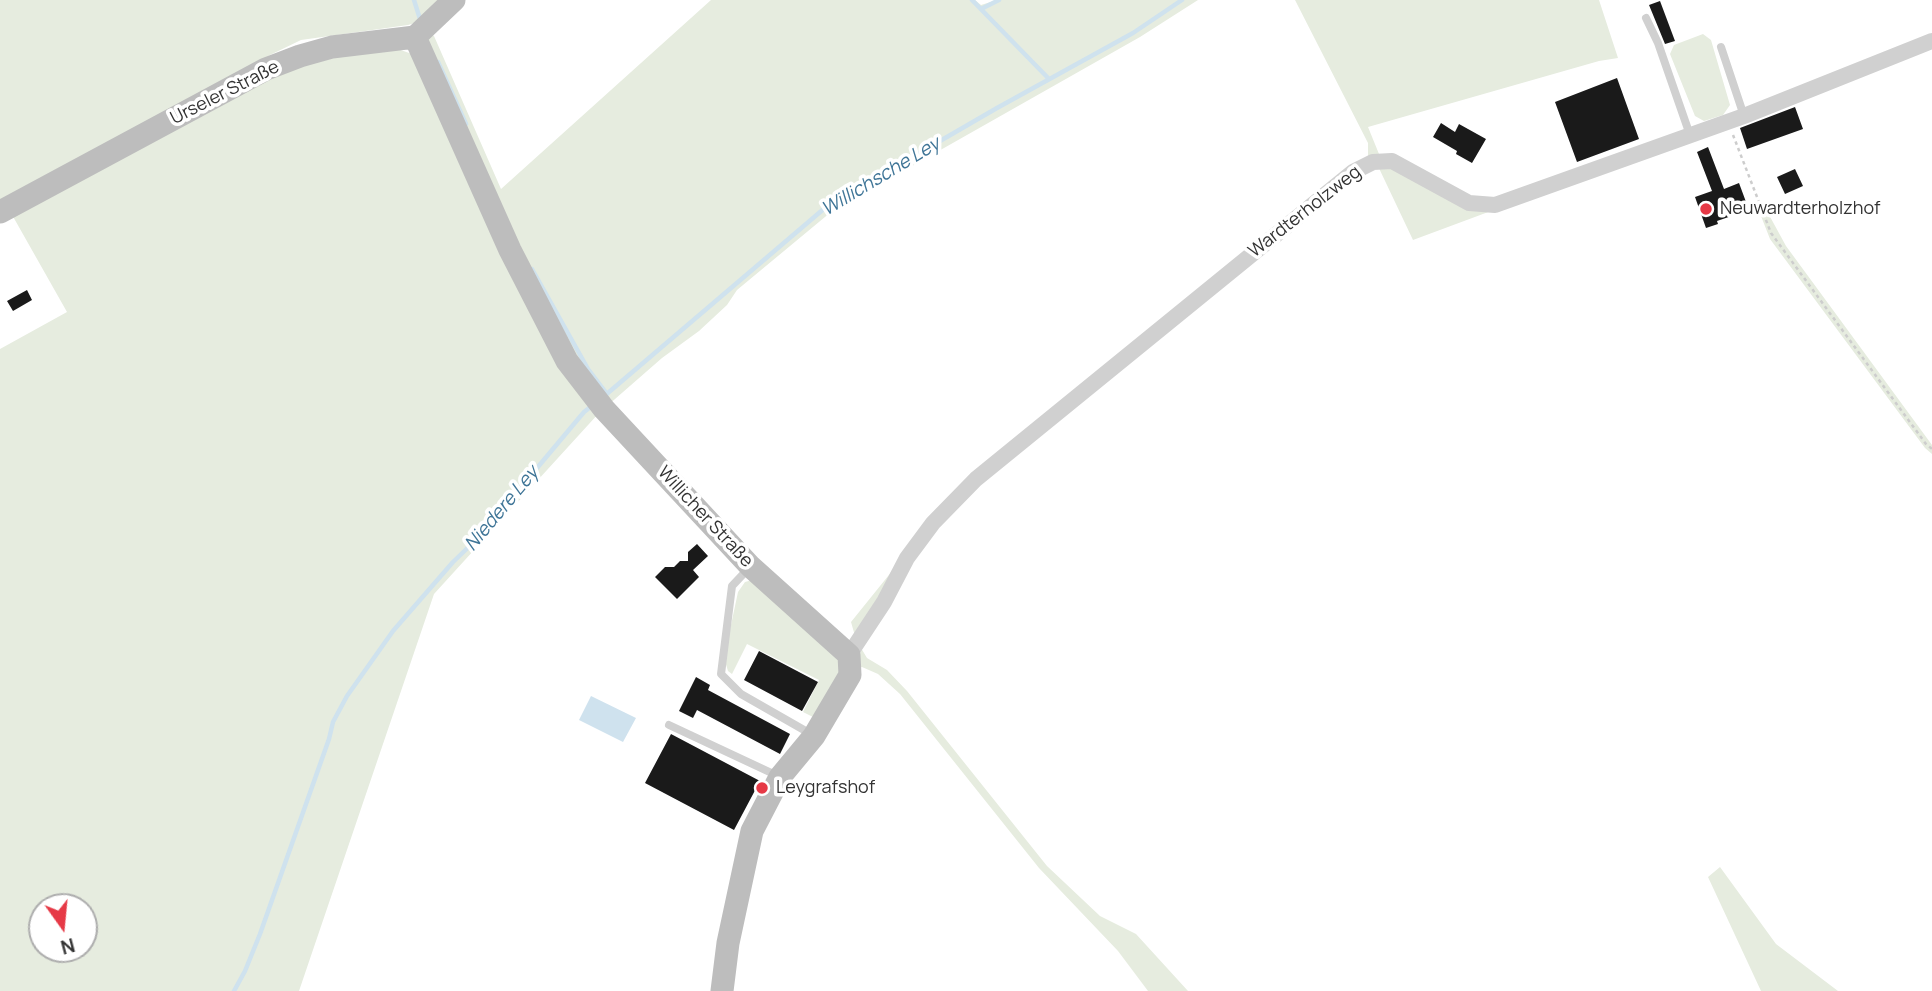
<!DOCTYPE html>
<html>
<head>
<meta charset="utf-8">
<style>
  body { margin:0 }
  #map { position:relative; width:1932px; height:991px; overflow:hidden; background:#fff; font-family:Manrope,sans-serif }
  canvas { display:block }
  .north { position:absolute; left:28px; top:893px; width:70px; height:70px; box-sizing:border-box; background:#fff; border:2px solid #adadad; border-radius:50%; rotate:165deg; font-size:19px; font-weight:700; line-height:28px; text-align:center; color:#333 }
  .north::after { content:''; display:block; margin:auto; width:24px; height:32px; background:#e63946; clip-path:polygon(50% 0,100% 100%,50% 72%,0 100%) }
</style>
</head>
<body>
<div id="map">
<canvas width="1932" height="991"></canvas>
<div class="north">N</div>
</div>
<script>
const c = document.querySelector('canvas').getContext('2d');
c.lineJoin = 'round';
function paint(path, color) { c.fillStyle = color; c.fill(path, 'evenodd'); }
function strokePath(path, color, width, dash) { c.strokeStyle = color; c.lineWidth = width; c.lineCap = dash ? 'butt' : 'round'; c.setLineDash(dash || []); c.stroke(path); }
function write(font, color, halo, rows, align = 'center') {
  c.font = font + ' Manrope,sans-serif'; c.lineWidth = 7; c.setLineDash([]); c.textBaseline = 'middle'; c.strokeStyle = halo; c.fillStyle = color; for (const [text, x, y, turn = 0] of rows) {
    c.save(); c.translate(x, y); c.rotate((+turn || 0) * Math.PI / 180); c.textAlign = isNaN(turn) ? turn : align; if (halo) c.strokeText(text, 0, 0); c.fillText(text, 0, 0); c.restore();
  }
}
paint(new Path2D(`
  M0,0h447l-29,22 -10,3 -107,15 -31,15 -270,149z
  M711,0h264l6,5 16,-5h201l-58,37 -309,175 -94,78 -10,15 -28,26 -37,27 -63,55 -145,159 -20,22 -135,397h-299v-642l67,-37 -56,-99 294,-154 90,-11 17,6 165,312 -155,-325 8,-8 4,3 67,153zM42,907h42v42h-42z
  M1295,0h304l19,58 -19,3 -231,66 11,27 -11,4v-15z
  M1703,34l8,6 19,65 -7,10 -19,6 -9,-5 -25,-62 4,-9z
  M1377,164l14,1 100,46 -78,29z
  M1768,213l18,33 146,199v9l-7,-6 -155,-209 -9,-23z
  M905,555l-50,81 -4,-14z
  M756,579l89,82 -28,58 -14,-7 16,-32 -72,-36 -15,30 -4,-3 -4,-13 14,-66 7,-10z
  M861,648l6,10 20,12 20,21 140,175 53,50 36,18 52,57h-40l-30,-40 -79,-83 -139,-174 -22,-20 -16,-7 -5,2z
  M1720,867l56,77 62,47h-77l-53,-114z`), '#e6ecdf');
paint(new Path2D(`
  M591,696l45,22 -13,24 -44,-22z`), '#cfe2ee');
strokePath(new Path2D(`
  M414,0l6,19
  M972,0l77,79
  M981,9l18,-9
  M438,62l28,62
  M532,269l56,100 19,25
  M602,398l224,-191 171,-99 136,-75 49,-33
  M234,991l11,-20 15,-37 69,-195 4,-17 14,-26 46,-65 60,-69 27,-26 104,-124 9,-7`), '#cfe2ee', 4.5);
paint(new Path2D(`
  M1660,1l15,40 -10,3 -16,-39z
  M1617,78l22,61 -62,23 -22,-60z
  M1795,107l8,22 -56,20 -7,-21z
  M1441,123l14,9 4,-8 27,15 -14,24 -16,-9 1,-3 -24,-14z
  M1708,147l16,42 15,-6 10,27 -32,11 1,3 -12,4 -11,-31 17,-6 -15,-39z
  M1795,169l8,17 -18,8 -8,-17z
  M27,290l5,10 -19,11 -6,-10z
  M697,544l11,12 -15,14 6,7 -22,22 -22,-22 10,-10h9l6,-6h8v-9z
  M759,651l59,31 -16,29 -58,-31z
  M696,677l14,8 -2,5 82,44 -10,20 -83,-44 -4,8 -14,-7z
  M671,734l89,47 -26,49 -89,-47z`), '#1a1a1a');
strokePath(new Path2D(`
  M1733,135l38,98 155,211 6,5`), '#cdcdcd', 2.5, [3.5, 3.5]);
strokePath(new Path2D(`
  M1646,18l12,25 32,92
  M1721,47l23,69
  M748,569l-16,17 -11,88 20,20 70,40
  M669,725l109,51`), '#d0d0d0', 8);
strokePath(new Path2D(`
  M849,655l35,-53 23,-44 26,-35 43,-44 377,-307 20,-10 19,-1 77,42 26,2 249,-89 188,-75`), '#d0d0d0', 16);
strokePath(new Path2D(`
  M415,37l95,213 57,111 37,48 146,157 99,89 1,20 -36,61 -34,41 -28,54 -24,112 -6,48
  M0,212l266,-143 34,-13 32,-9 83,-10 39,-37`), '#bdbdbd', 23);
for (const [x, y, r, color] of [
  [1706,209,7,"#e63946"],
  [762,788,7,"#e63946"]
]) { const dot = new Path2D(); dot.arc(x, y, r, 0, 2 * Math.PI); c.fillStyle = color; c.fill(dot); strokePath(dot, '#fff', 2.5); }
write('18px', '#333', '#fff', [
  ["Urseler Straße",225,93,-27],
  ["Wardterholzweg",1305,212,-38],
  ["Willicher Straße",705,517,47]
]);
write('18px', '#333', '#fff', [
  ["Neuwardterholzhof",1720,209],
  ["Leygrafshof",776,788]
], 'left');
write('italic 19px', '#3f7597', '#fff', [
  ["Willichsche Ley",881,177,-31],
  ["Niedere Ley",502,509,-50]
]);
</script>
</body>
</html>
